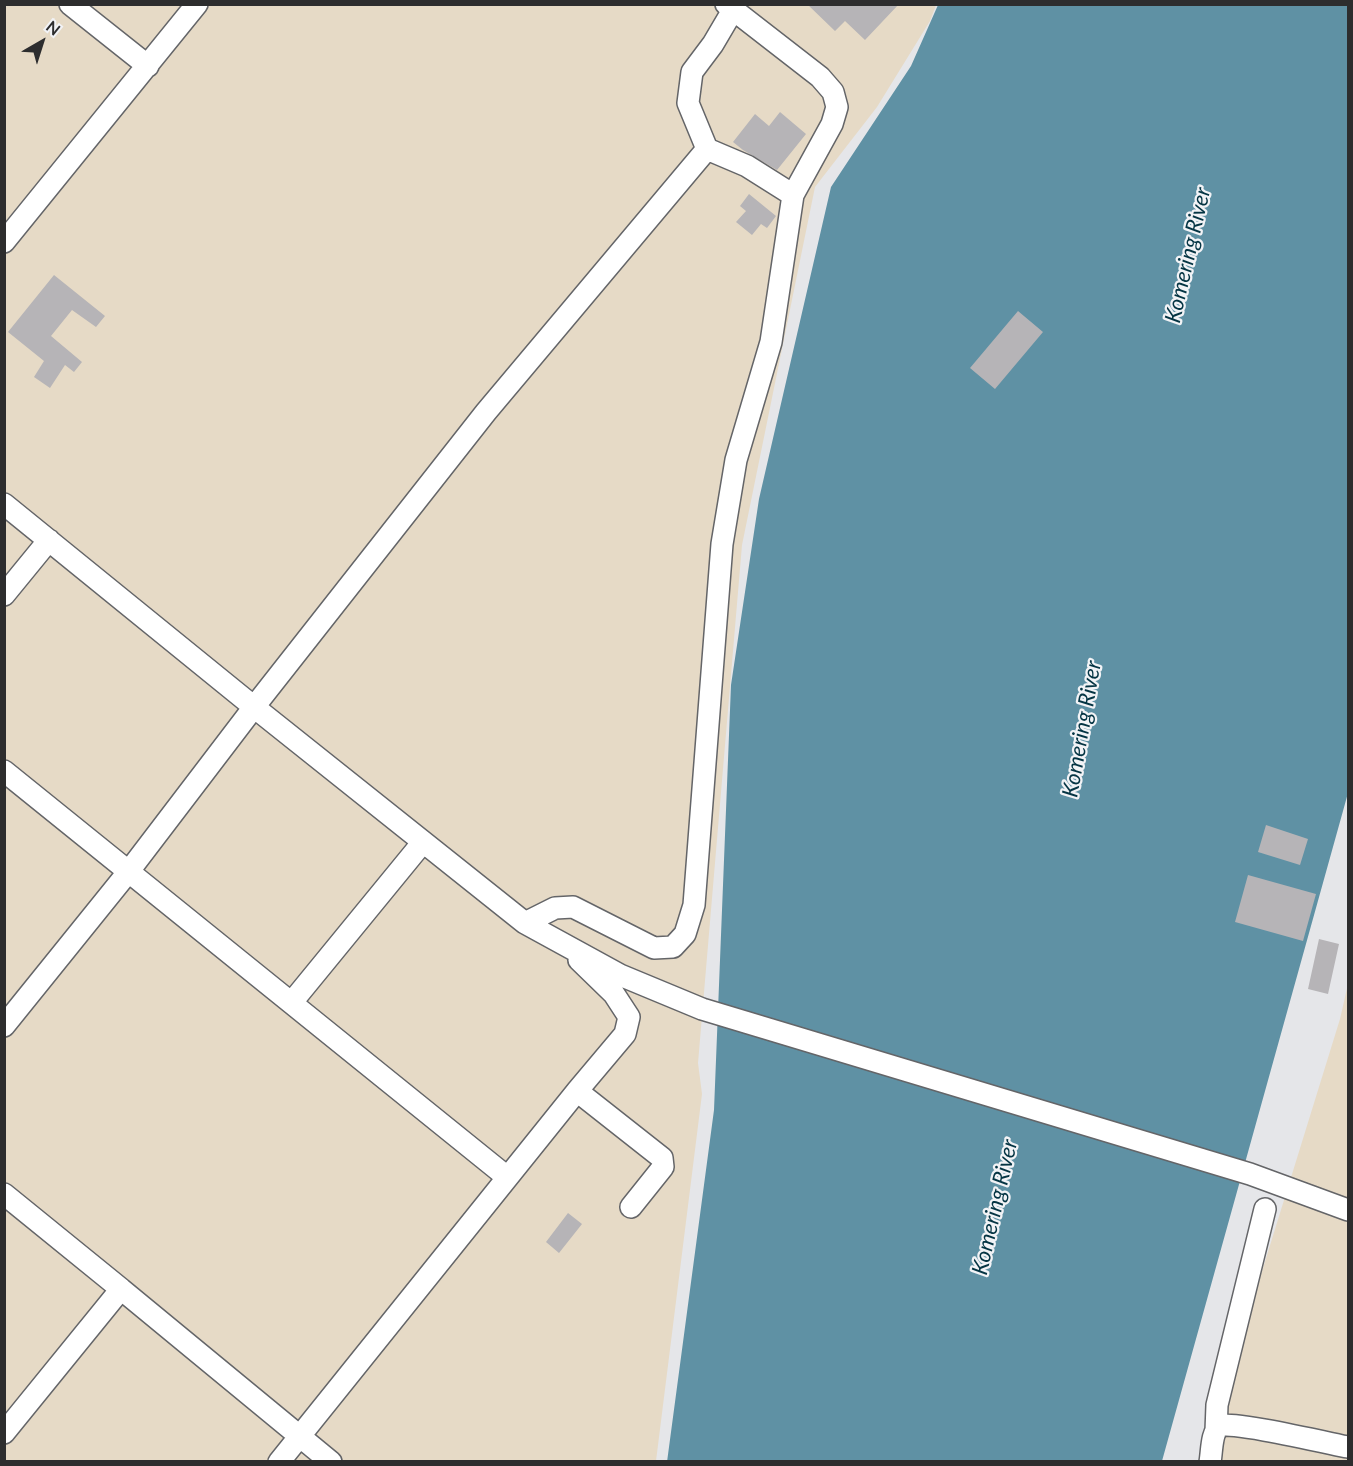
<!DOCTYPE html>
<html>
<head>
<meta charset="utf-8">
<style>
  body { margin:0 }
  #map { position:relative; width:1353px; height:1466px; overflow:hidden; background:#e5e6e9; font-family:Lato,sans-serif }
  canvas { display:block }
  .frame { position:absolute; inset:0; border:6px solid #2d2d2e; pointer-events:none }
  .north { position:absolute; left:12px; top:12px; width:60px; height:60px; -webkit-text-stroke:4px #f2f3f6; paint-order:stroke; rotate:39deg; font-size:16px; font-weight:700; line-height:24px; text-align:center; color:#2d2d2e }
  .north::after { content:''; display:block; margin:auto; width:21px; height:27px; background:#2d2d2e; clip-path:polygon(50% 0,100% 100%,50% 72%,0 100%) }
</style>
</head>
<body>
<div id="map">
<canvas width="1353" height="1466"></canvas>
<div class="frame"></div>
<div class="north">N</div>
</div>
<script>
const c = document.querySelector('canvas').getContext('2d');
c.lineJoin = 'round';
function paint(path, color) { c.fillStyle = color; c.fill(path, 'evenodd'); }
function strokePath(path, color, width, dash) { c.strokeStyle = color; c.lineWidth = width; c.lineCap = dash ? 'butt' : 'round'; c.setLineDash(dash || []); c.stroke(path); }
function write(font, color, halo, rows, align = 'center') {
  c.font = font + ' Lato,sans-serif'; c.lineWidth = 4.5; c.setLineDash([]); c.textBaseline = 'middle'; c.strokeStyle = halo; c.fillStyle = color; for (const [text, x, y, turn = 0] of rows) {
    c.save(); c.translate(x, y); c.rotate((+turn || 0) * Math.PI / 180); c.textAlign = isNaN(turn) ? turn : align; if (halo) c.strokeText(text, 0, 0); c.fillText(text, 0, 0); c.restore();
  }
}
paint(new Path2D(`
  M5,5h931l-6,16 -53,86 -62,80 -73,358 -44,518 4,31 -46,367 -651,1z
  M1348,984v477l-145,1 137,-443z`), '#e6dac6');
paint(new Path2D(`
  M938,5h410v788l-186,668 -495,1 47,-352 17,-425 28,-186 72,-312 80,-121z`), '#5f91a4');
paint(new Path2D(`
  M807,4h92l-34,36 -20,-19 -10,10z
  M780,112l26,22 -29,36 -34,-20 -10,-8 22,-28 14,12z
  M749,194l27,22 -9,12 -6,-4 -9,11 -16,-13 10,-11 -6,-5z
  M54,275l51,41 -9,11 -24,-17 -21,26 31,26 -8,10 -9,-7 -15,23 -16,-11 10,-16 -36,-29z
  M1018,311l25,21 -48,57 -25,-21z
  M1266,825l42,14 -8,26 -42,-13z
  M1248,875l68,19 -13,47 -68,-19z
  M1319,939l20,5 -11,50 -20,-5z
  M568,1213l14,11 -23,29 -13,-11z`), '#b6b4b7');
const minor = new Path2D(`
  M70,4l78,62
  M707,149l40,17 46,29
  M4,242l193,-238
  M4,504l250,203 271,216 95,52 82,34 548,165 98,36
  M4,595l45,-55
  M4,771l503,406
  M525,923l30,-15 18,-1 81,41 19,-1 12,-13 9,-29 28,-361 14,-84 35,-118 22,-147 39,-71 5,-17 -4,-15 -13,-15 -94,-73
  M292,1002l131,-160
  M4,1026l125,-155 125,-164 232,-295 221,-263 -19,-46 4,-31 21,-28 20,-34
  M577,1091l85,67 1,9 -32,40
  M4,1194l117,95 -117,144
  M121,1289l210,173
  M1216,1431l1,-26 48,-196
  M279,1462l298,-371 48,-57 4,-17 -15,-23 -35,-34
  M1210,1462c2,-10 1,-30 10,-36 8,-6 112,18 128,21`);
strokePath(minor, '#646568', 24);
strokePath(minor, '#fff', 21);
write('italic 22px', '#043443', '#f2f3f6', [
  ["Komering River",1188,255,-77],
  ["Komering River",1082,729,-80],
  ["Komering River",995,1207,-77]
]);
</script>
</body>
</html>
